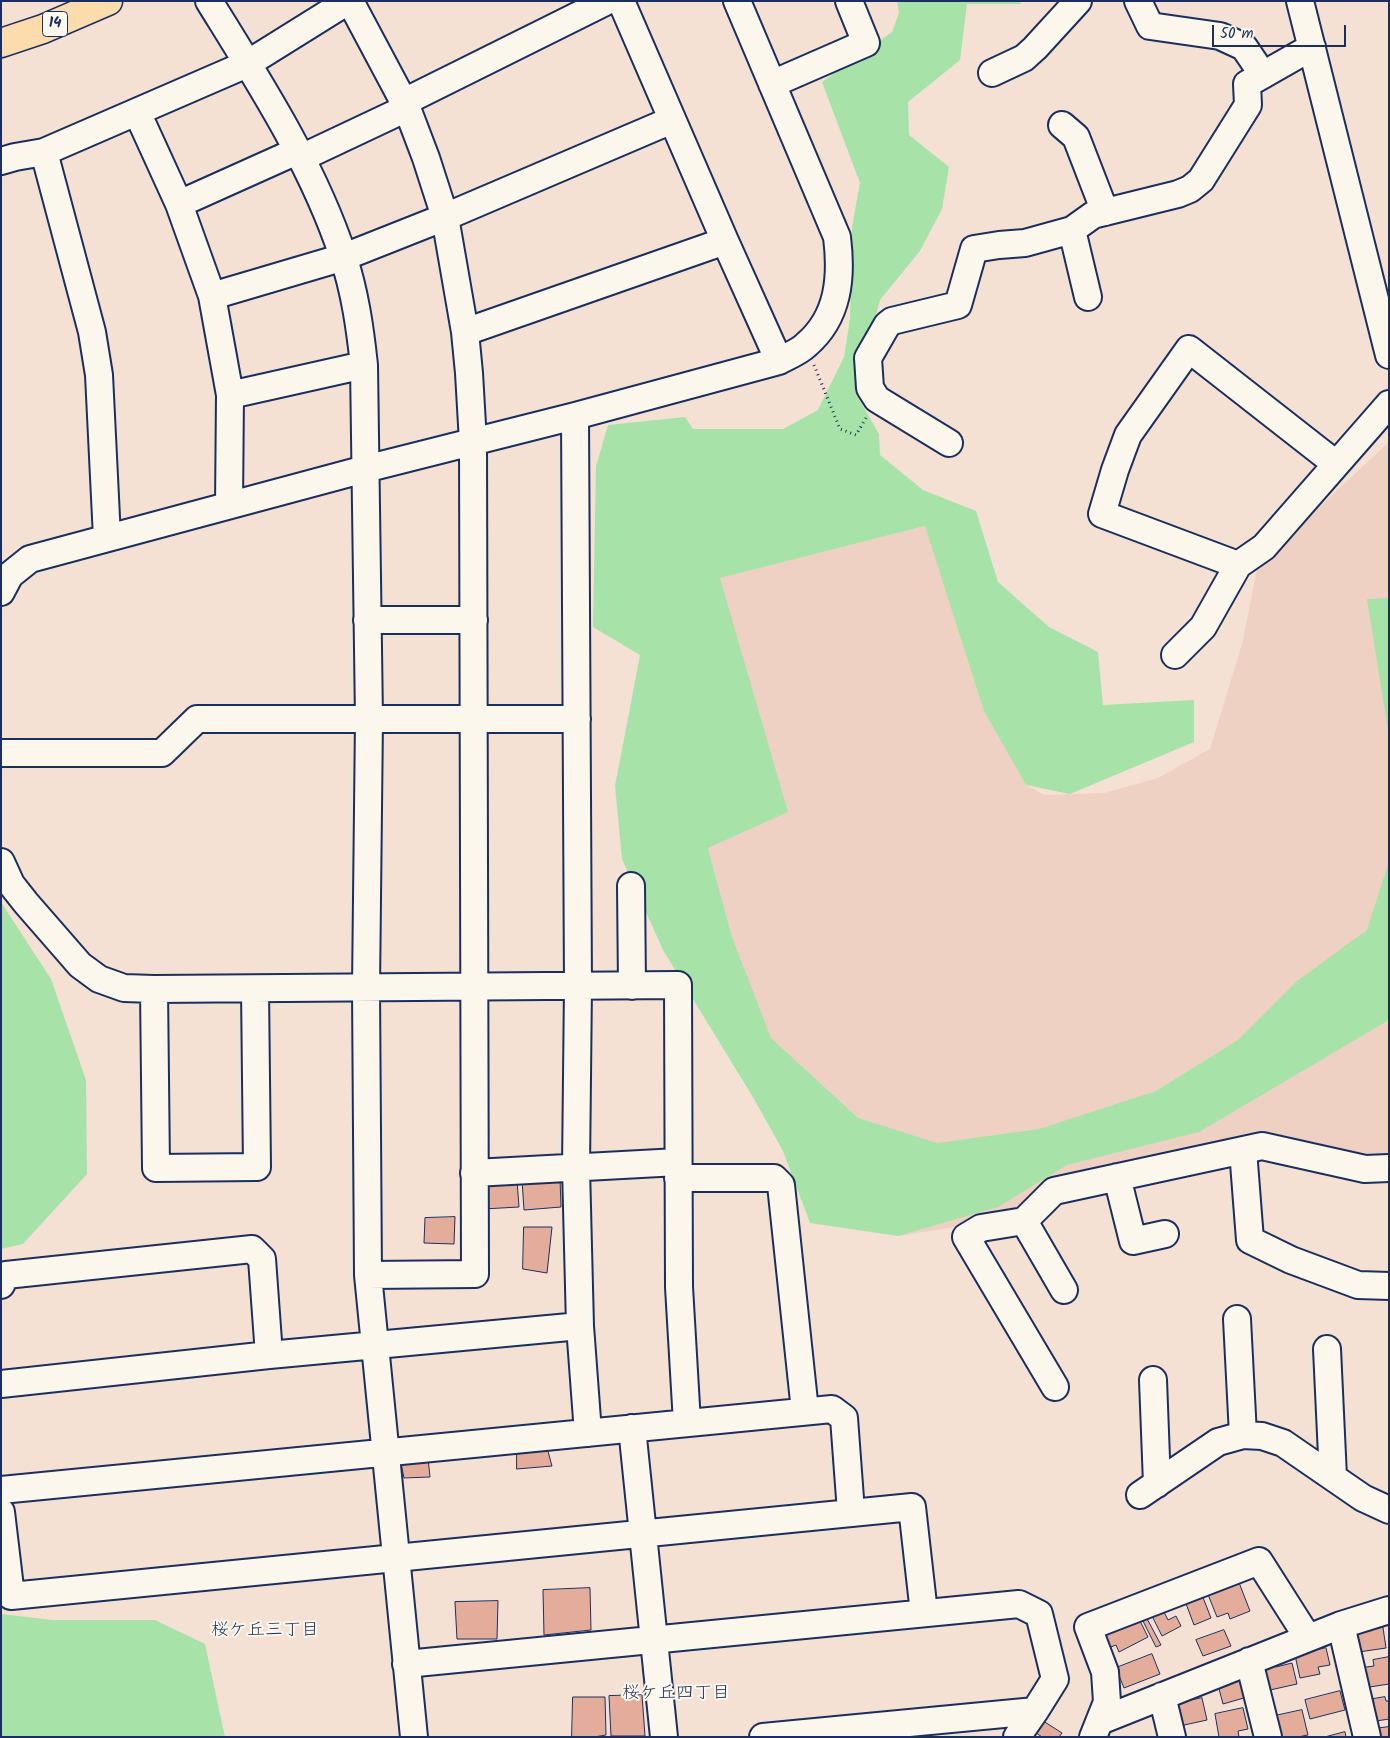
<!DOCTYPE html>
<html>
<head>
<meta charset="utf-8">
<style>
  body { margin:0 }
  #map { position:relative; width:1390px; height:1738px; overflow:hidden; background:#f4e1d4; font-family:Kalam,sans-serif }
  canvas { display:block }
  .frame { position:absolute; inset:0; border:2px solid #1b2f5e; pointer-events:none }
  .scale { position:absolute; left:1212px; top:25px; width:134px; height:22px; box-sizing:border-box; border:2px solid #1b2f5e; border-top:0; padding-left:6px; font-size:15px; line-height:18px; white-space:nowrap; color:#1b2f5e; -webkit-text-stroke:4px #fbf7ec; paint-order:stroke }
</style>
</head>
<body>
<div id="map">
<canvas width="1390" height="1738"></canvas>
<div class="frame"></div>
<div class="scale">50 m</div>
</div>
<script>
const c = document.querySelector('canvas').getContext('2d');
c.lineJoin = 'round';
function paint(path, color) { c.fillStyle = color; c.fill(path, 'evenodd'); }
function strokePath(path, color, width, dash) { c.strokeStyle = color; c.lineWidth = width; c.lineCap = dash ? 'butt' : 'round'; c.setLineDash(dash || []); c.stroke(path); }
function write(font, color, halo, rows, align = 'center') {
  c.font = font + ' Kalam,"Klee One",sans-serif'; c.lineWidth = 4; c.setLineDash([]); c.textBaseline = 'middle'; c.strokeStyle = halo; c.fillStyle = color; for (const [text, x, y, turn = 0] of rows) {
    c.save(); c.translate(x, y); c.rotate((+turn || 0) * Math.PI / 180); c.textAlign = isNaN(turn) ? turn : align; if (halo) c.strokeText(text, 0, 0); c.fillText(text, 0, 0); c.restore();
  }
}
paint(new Path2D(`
  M1389,442v716l-131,-24 -241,80 -55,12 -64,10 -81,-39 -50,-129 -59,-220 -10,-265 243,-61 85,263 19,10 59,-2 54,-15 52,-29 32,-105 16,-80z`), '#efd1c3');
paint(new Path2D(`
  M897,1h123l1,3h-54l-7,56 -52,42 1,33 40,32 -7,42 -22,42 -40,49 -25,92 24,42 1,21 43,35 53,21 22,71 51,45 49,25 5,53 91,-5v42l-124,52 -44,-9 -42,-74 -59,-185 -205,52 68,234 -80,36 24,89 39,101 87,80 79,25 102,-14 117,-38 82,-51 59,-59 70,-51 22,-69v159l-190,112 -132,33 -69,42 -100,29 -88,-13 -27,-72 -29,-52 -91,-149 -41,-91 -7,-73 25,-131 -47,-28 3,-161 12,-41 77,-8 8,12h90l35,-19 26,-53 6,-38 2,-92 8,-44 -38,-101 70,-50 7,-19z
  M1389,598v139l-22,-138z
  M1,902l50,77 35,101 1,94 -64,70 -22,5z
  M1,1614l51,6h103l50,24 20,93h-224z`), '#a7e3a9');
const building = new Path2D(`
  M560,1178l1,29 -37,3 -2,-30z
  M517,1180l2,27 -36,2 1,-28z
  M455,1217l-1,27 -30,-1 1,-25z
  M524,1227h28l-5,46 -24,-4z
  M517,1439l29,5 6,22 -35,3z
  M428,1458l2,19 -26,1 -4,-19z
  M1238,1580l12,31 -20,8 -2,-6 -11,4 -10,-25z
  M590,1588l1,42 -47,5 -1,-45z
  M1202,1595l9,23 -17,7 -9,-24z
  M498,1601l-1,38h-40l-2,-37z
  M1161,1606l7,14 8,-4 5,10 -19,10 -12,-24z
  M1144,1613l17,32 -5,2 -16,-32z
  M1137,1615l11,22 -29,15 -3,-7 -8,3 -7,-15z
  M1382,1621l4,27 -34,5 -3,-21z
  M1224,1630l7,16 -28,10 -7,-16z
  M1326,1648l4,17 -12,2 2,7 -20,4 -5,-23z
  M1152,1654l8,20 -36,14 -8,-20z
  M1389,1657v27l-26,4 -4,-20 15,-2 -1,-6z
  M1274,1661l2,6 16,-4 5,21 -27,6 -2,-9 -6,2 -5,-18z
  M1240,1674l7,23 -24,7 -6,-23z
  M1340,1691l5,19 -35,9 -5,-19z
  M642,1695l3,41h-34l-2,-40z
  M573,1697h32l1,38 -12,2h-22z
  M1385,1697l1,4h3v18l-19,3 -3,-17 7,-2 -1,-4z
  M1202,1698l5,22 -32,7 -5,-22z
  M1243,1708l5,21 -10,2 1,6h-20l-4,-23z
  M1302,1710l6,25 -10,2h-24l-4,-20z
  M1037,1717l25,16 -3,4h-17l-13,-9z
  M1389,1727v10h-14l-2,-8z
  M1345,1732l1,5h-21z`);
paint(building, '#e4ad9b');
strokePath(building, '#1b2f5e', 1);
const minor = new Path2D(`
  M209,1c50,81 104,164 134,255 12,36 17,72 21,109l5,354 -3,269 2,287 46,462
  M350,1l57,107 19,50 19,59 20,115 4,41 4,69 2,832 -107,1
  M621,1l104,240 54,120
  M1138,1l12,25 70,10 24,11 19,28
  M1300,1l89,354
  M992,73l32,-15 11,-10 43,-47
  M772,84l94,-41 -17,-42
  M404,102l203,-101
  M137,112l42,92 33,92 18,99 -1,110
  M1062,125l14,12 29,75
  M44,152l48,180 7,43 8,163
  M301,158l106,-50
  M1,161l14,-4 29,-5 203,-88 101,-63
  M179,204l118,-53
  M1072,230l16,67
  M212,296l132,-39 101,-40 227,-97
  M465,332l260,-91
  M230,395l134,-30
  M949,443l-72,-44 -7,-11 -2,-30 19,-33 5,-4 66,-16 16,-56 25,-4 26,-2 47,-13 21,-15 85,-21 12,-5 11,-9 47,-75 -1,-21 65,-37
  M1336,464l-147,-115 -61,86 -13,35 -13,44 136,51 26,-18 125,-143
  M1,592l9,-17 20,-16 335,-90 210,-53 204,-55c9,-5 20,-9 27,-16 33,-28 36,-68 31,-108l-100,-236
  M367,620h107
  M1175,655l28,-28 35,-62
  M1,753h161l35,-34h380
  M1,862l10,22 15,19 54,62 19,14 25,9 30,1 524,-4 1,302 8,136
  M631,886l1,100
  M154,989l2,179 101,-1 -2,-178
  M1243,1150l7,90 41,20 67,25 31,1
  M474,1173l204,-11
  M1117,1177l16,64 32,-7
  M678,1178h96l7,7 24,226
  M1024,1221l40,69
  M1,1285l5,-10 246,-26 10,10 7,96
  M1237,1319l6,116
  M580,1326l8,107
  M1327,1349l6,128
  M1153,1380l4,104
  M1,1384l268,-29 311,-29 -4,-158 2,-182 -3,-570
  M1055,1387l-89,-150 15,-9 43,-7 30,-30 208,-45 103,23 24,-1
  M632,1428l32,309
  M1,1490l831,-81 12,9 7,94
  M1140,1495l78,-53 25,-7 19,1 21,7 80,55 26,12
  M1,1512l10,84 901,-89 12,106
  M1341,1625l26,112
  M1249,1661l19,76
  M406,1664l613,-60 20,10 16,65 -20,32
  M1162,1696l10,41
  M1100,1721l241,-96 48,-15
  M763,1737l272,-26 -18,26
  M1093,1737l14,-35 -2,-30 -17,-45 171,-66 49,77`);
const major = new Path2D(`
  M1,43l42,-14 65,-28`);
strokePath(minor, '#1b2f5e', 30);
strokePath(major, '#1b2f5e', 31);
strokePath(new Path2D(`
  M814,365l26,64 16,6 10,-17`), '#1b2f5e', 3, [1, 4]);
strokePath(minor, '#fbf7ec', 26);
strokePath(major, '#fcdcac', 28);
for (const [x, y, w] of [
  [55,24,25]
]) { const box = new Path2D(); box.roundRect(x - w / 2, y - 12.5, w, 25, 4); c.fillStyle = '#fbf7ec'; c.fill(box); strokePath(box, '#1b2f5e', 1); }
write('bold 15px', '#1b2f5e', null, [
  ["14",55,24]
]);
write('18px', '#1b2f5e', '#fbf7ec', [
  ["桜ケ丘三丁目",265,1632],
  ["桜ケ丘四丁目",676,1695]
]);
</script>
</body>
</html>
